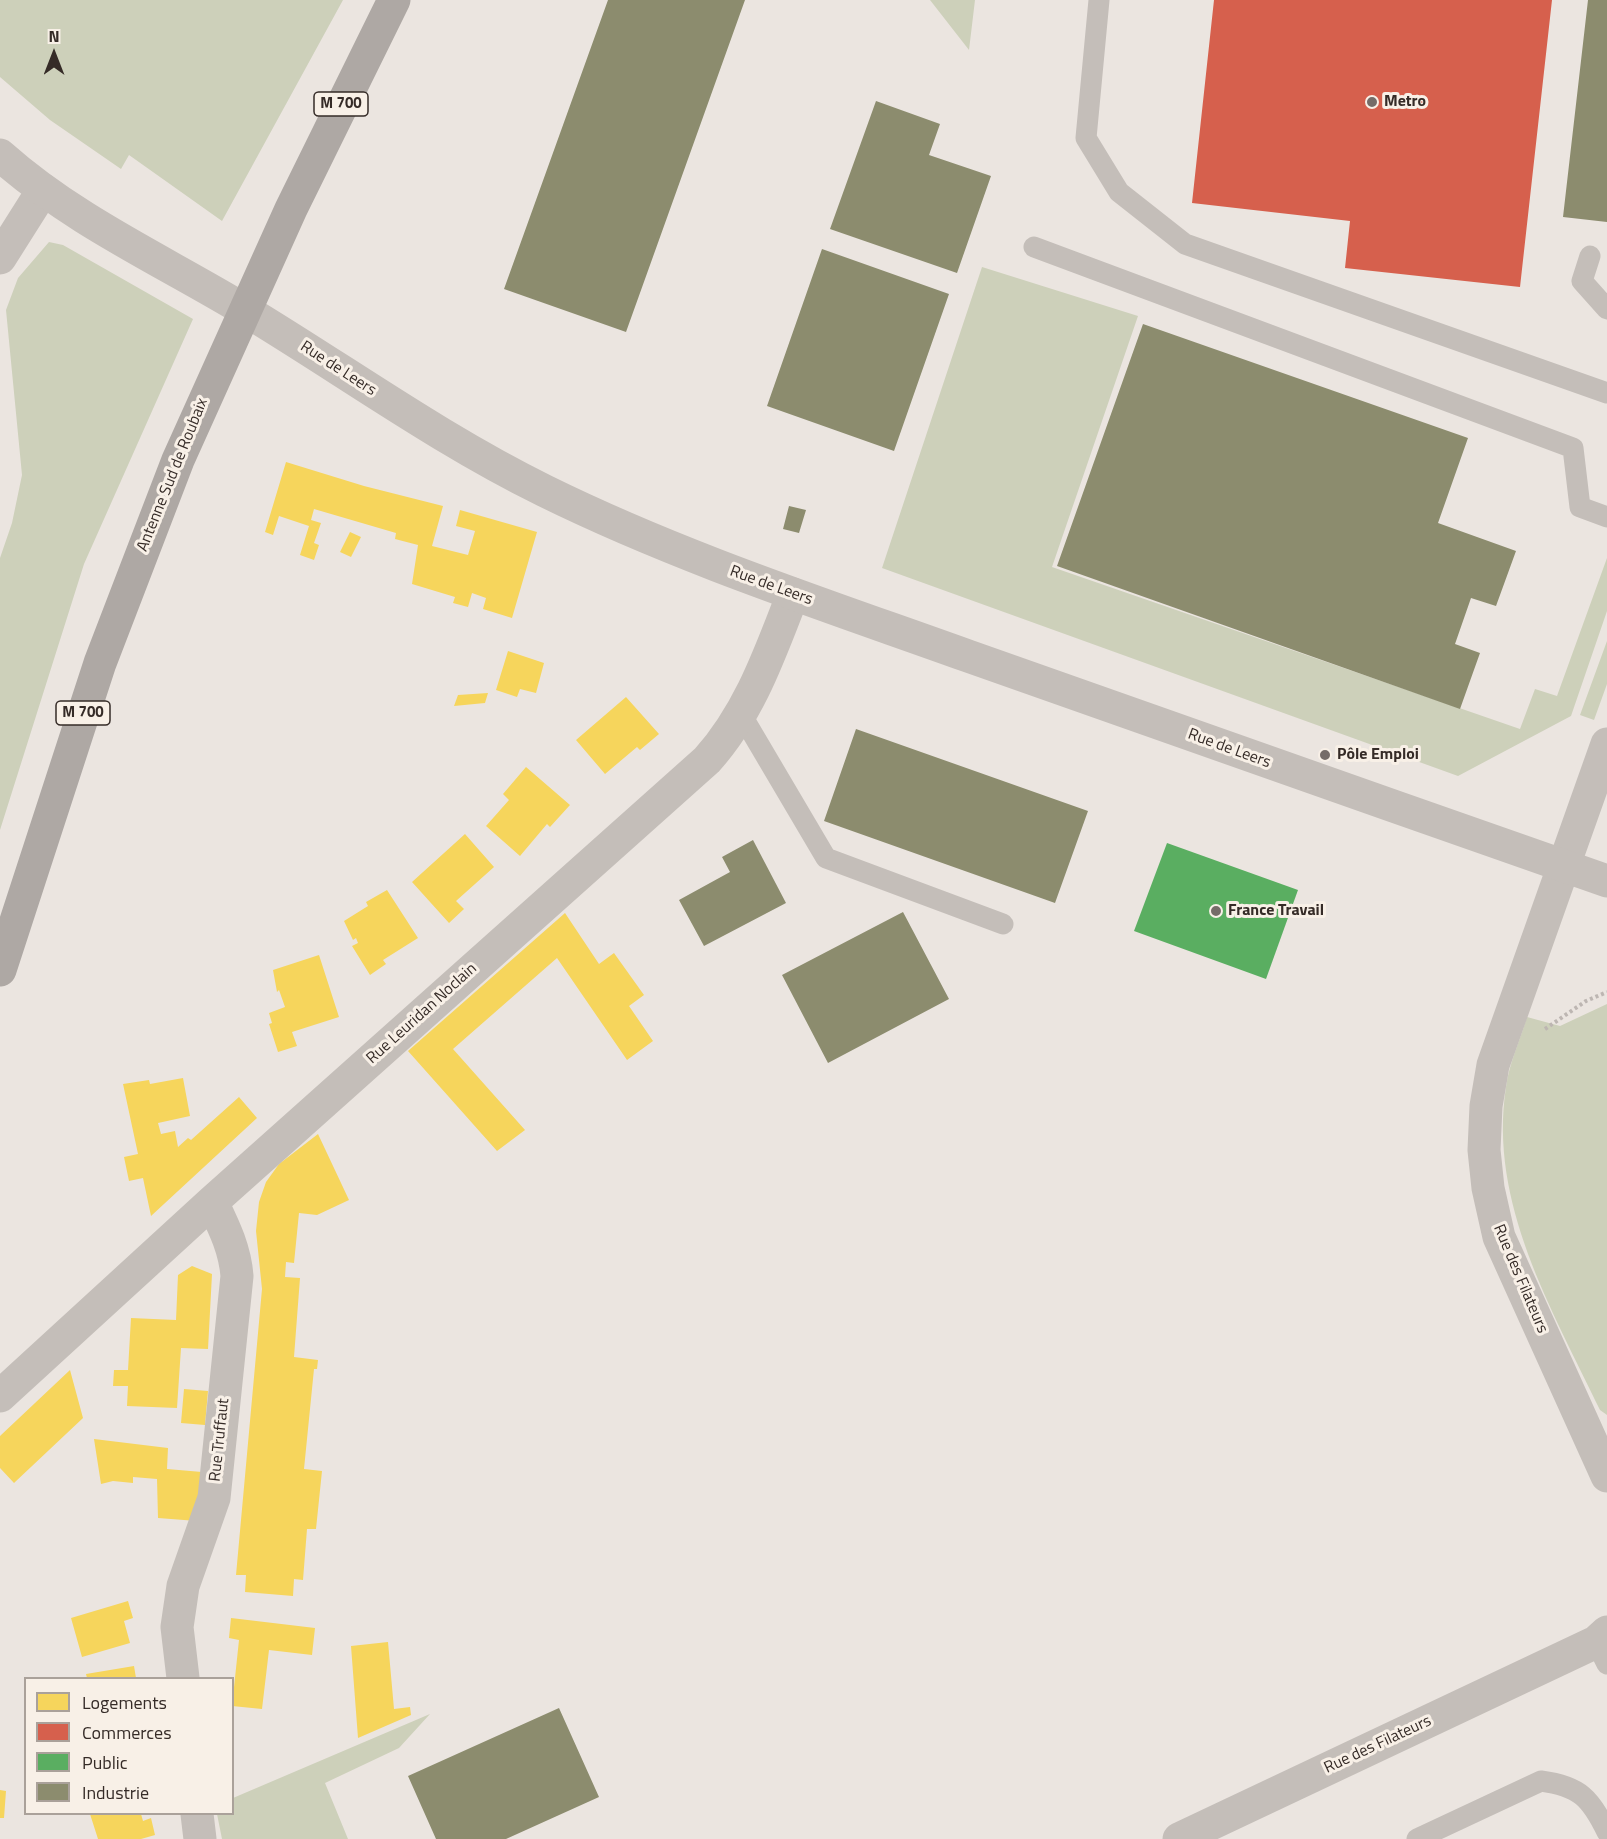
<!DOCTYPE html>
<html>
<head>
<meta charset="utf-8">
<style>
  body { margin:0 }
  #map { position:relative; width:1607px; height:1839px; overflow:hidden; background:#ebe5e0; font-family:"Titillium Web",sans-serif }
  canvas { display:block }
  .legend { position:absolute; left:24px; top:1677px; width:210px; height:138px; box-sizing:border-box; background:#f8f0e7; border:2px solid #aaa19a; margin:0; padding:8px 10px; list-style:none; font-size:18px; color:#352b27 }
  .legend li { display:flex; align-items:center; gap:12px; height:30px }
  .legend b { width:30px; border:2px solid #aaa19a }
  .north { position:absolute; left:24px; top:24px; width:60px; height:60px; -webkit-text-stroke:4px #f8f0e7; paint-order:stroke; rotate:0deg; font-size:16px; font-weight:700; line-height:24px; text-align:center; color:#352b27 }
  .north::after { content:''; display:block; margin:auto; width:21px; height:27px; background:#352b27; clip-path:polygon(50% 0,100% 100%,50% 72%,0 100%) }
</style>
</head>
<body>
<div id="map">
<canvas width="1607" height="1839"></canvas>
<ul class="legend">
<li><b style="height:16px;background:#f6d55c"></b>Logements</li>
<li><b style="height:16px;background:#d6604d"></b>Commerces</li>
<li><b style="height:16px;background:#5aae61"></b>Public</li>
<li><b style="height:16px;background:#8c8c6e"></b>Industrie</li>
</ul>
<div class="north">N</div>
</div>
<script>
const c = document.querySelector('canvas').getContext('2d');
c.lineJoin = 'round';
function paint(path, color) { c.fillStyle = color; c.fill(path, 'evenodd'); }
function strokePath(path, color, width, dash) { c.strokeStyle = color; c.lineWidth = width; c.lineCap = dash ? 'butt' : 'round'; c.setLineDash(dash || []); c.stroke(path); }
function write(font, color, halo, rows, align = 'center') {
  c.font = font + ' "Titillium Web",sans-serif'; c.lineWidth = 6; c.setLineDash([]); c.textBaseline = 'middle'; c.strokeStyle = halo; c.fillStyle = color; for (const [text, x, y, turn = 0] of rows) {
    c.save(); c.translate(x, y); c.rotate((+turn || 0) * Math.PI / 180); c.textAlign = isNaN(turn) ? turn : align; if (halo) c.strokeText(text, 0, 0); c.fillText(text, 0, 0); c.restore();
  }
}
paint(new Path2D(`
  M0,0h343l-121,221 -93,-66 -8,14 -71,-49 -50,-43z
  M930,0h45l-6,50z
  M49,242l14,3 130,74 -109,245 -84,266v-272l12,-35 10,-48 -16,-165 12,-32z
  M982,267l156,49 -86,251 468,162 15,-40 22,7 50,-138v53l-36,105 -113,60 -576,-208z
  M1607,641v43l-13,36 -14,-5z
  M1607,1004v411l-7,-5c-48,-101 -112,-207 -94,-323 3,-23 14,-47 21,-70l33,9z
  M430,1714l-31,34 -74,35 23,56h-126l-5,-25h15l1,-16z`), '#cdd0ba');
paint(new Path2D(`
  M286,462l78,24 79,20 -11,40 36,9 7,-24 -19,-5 4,-16 77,22 -25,86 -29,-9 3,-11 -14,-5 -4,14 -15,-4 2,-6 -43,-13 6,-39 -23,-6 1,-6 -82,-24 -3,11 10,3 -7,20 5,2 -5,15 -14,-5 9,-29 -30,-10 -6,19 -8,-3z
  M350,532l11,5 -10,20 -11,-5z
  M508,651l36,12 -8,30 -16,-4 -3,8 -21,-7z
  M488,693l-3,10 -31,3 4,-11z
  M626,697l33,37 -19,16 -3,-3 -32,27 -29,-34z
  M526,767l44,38 -20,22 -3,-3 -27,32 -34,-30 23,-26 -6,-6z
  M465,834l29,33 -38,34 8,8 -15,14 -37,-41z
  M387,890l31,48 -35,22 3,4 -16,11 -18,-29 6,-3 -2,-5 -3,2 -9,-19 24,-15 -2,-4z
  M565,913l34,51 15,-11 30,42 -15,11 24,35 -26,19 -70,-102 -104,91 72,81 -28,21 -89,-100z
  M319,955l20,62 -47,15 5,14 -19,6 -9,-28 3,-1 -3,-10 16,-6 -6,-17 -2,2 -4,-22z
  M183,1078l7,38 -32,7 3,11 14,-3 3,16 10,-9 3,2 48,-43 18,21 -106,98 -8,-38 -14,3 -5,-24 14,-3 -15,-70 26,-4 1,4z
  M318,1134l31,66 -32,15 -18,-2 -5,50 -8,-1 -1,15 15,1 -6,79 24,3 -1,9h-3l-10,100 18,2 -6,58h-9l-4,51 -9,-1 -1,17 -48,-4 1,-17h-10l26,-286 -6,-58 3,-29 7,-20 13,-18z
  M192,1266l20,8 -4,75 -27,-1 -4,60 -50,-2 1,-20h-15l1,-16h14l3,-52 45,2 2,-45z
  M70,1370l13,48 -69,65 -14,-15v-32z
  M184,1389l24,2 -3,34 -24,-2z
  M94,1439l74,9 -1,21 35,3 -5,49 -39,-3 -1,-39 -24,-2v6l-20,-2 -12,3z
  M128,1601l5,17 -9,3 6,22 -48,14 -11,-39z
  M231,1618l84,10 -3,27 -43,-5 -7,59 -30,-3 7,-66 -10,-2z
  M388,1642l6,67 16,-2 1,8 -53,23 -7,-92z
  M134,1666l2,12h-49l-1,-4z
  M0,1790l6,1 -2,27h-4z
  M90,1814h51l2,7 8,-3 4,17 -14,4h-43z`), '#f6d55c');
paint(new Path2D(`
  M1214,0h338l-32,287 -175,-19 5,-47 -158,-18z`), '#d6604d');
paint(new Path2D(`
  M1167,843l131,47 -32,89 -132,-48z`), '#5aae61');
paint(new Path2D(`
  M608,0h137l-119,332 -122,-43z
  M1588,0h19v222l-44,-5z
  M876,101l64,23 -11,31 62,21 -34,97 -127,-44z
  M822,249l127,45 -55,157 -127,-45z
  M1143,324l325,114 -30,85 78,28 -20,55 -25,-8 -16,46 25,9 -20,56 -403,-143z
  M789,506l17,4 -7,23 -16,-4z
  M856,729l232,82 -33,92 -231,-82z
  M753,840l33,63 -82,43 -25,-46 51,-28 -8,-15z
  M903,912l46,87 -121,64 -46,-88z
  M559,1708l40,89 -93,42h-70l-28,-63z`), '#8c8c6e');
strokePath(new Path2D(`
  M1545,1029l41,-28 21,-9`), '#bdb6b2', 4, [3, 3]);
strokePath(new Path2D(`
  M1099,0l-13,138 33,54 66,52 422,149
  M1034,247l539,201 7,59 27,10
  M1590,256l-8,25 25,28
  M741,714l85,144 177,66
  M1596,1642l11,22
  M1417,1839l124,-58c39,5 50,18 66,51`), '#c4beb9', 21);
strokePath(new Path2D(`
  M0,258l43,-68
  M1607,744l-114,321 -7,41 -2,44 4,38 11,49 108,239
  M0,1396l212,-194 495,-442c43,-48 63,-107 86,-166
  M183,1678l-6,-51 6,-41 31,-88 23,-222c-2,-27 -13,-49 -25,-74
  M197,1814l3,25
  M1179,1839l417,-197 11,-10`), '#c4beb9', 33);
strokePath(new Path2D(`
  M0,155c74,66 164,106 248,157 99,60 193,128 297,179 136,67 281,114 423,165 213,76 426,150 639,225`), '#c4beb9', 33);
strokePath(new Path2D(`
  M0,970l100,-307 78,-203 113,-251 103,-209`), '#aea8a4', 33);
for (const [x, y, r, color] of [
  [1372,102,6,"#756c68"],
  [1325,755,6,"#756c68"],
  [1216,911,6,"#756c68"]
]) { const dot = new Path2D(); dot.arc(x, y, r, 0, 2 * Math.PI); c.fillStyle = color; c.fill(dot); strokePath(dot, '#f8f0e7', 2); }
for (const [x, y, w] of [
  [341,104,54],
  [83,713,54]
]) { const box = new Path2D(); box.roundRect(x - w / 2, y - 12, w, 24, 4.5); c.fillStyle = '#f8f0e7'; c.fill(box); strokePath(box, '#352b27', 1.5); }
write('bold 15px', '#352b27', null, [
  ["M 700",341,104],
  ["M 700",83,713]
]);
write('bold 16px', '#352b27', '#f8f0e7', [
  ["Metro",1384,102],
  ["Pôle Emploi",1337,755],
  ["France Travail",1228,911]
], 'left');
write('16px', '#352b27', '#f8f0e7', [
  ["Rue de Leers",338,369,33],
  ["Antenne Sud de Roubaix",173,475,-68],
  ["Rue de Leers",771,586,20],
  ["Rue de Leers",1229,749,20],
  ["Rue Leuridan Noclain",422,1014,-42],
  ["Rue des Filateurs",1520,1279,67],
  ["Rue Truffaut",220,1440,-84],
  ["Rue des Filateurs",1378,1745,-25]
]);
</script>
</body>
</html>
